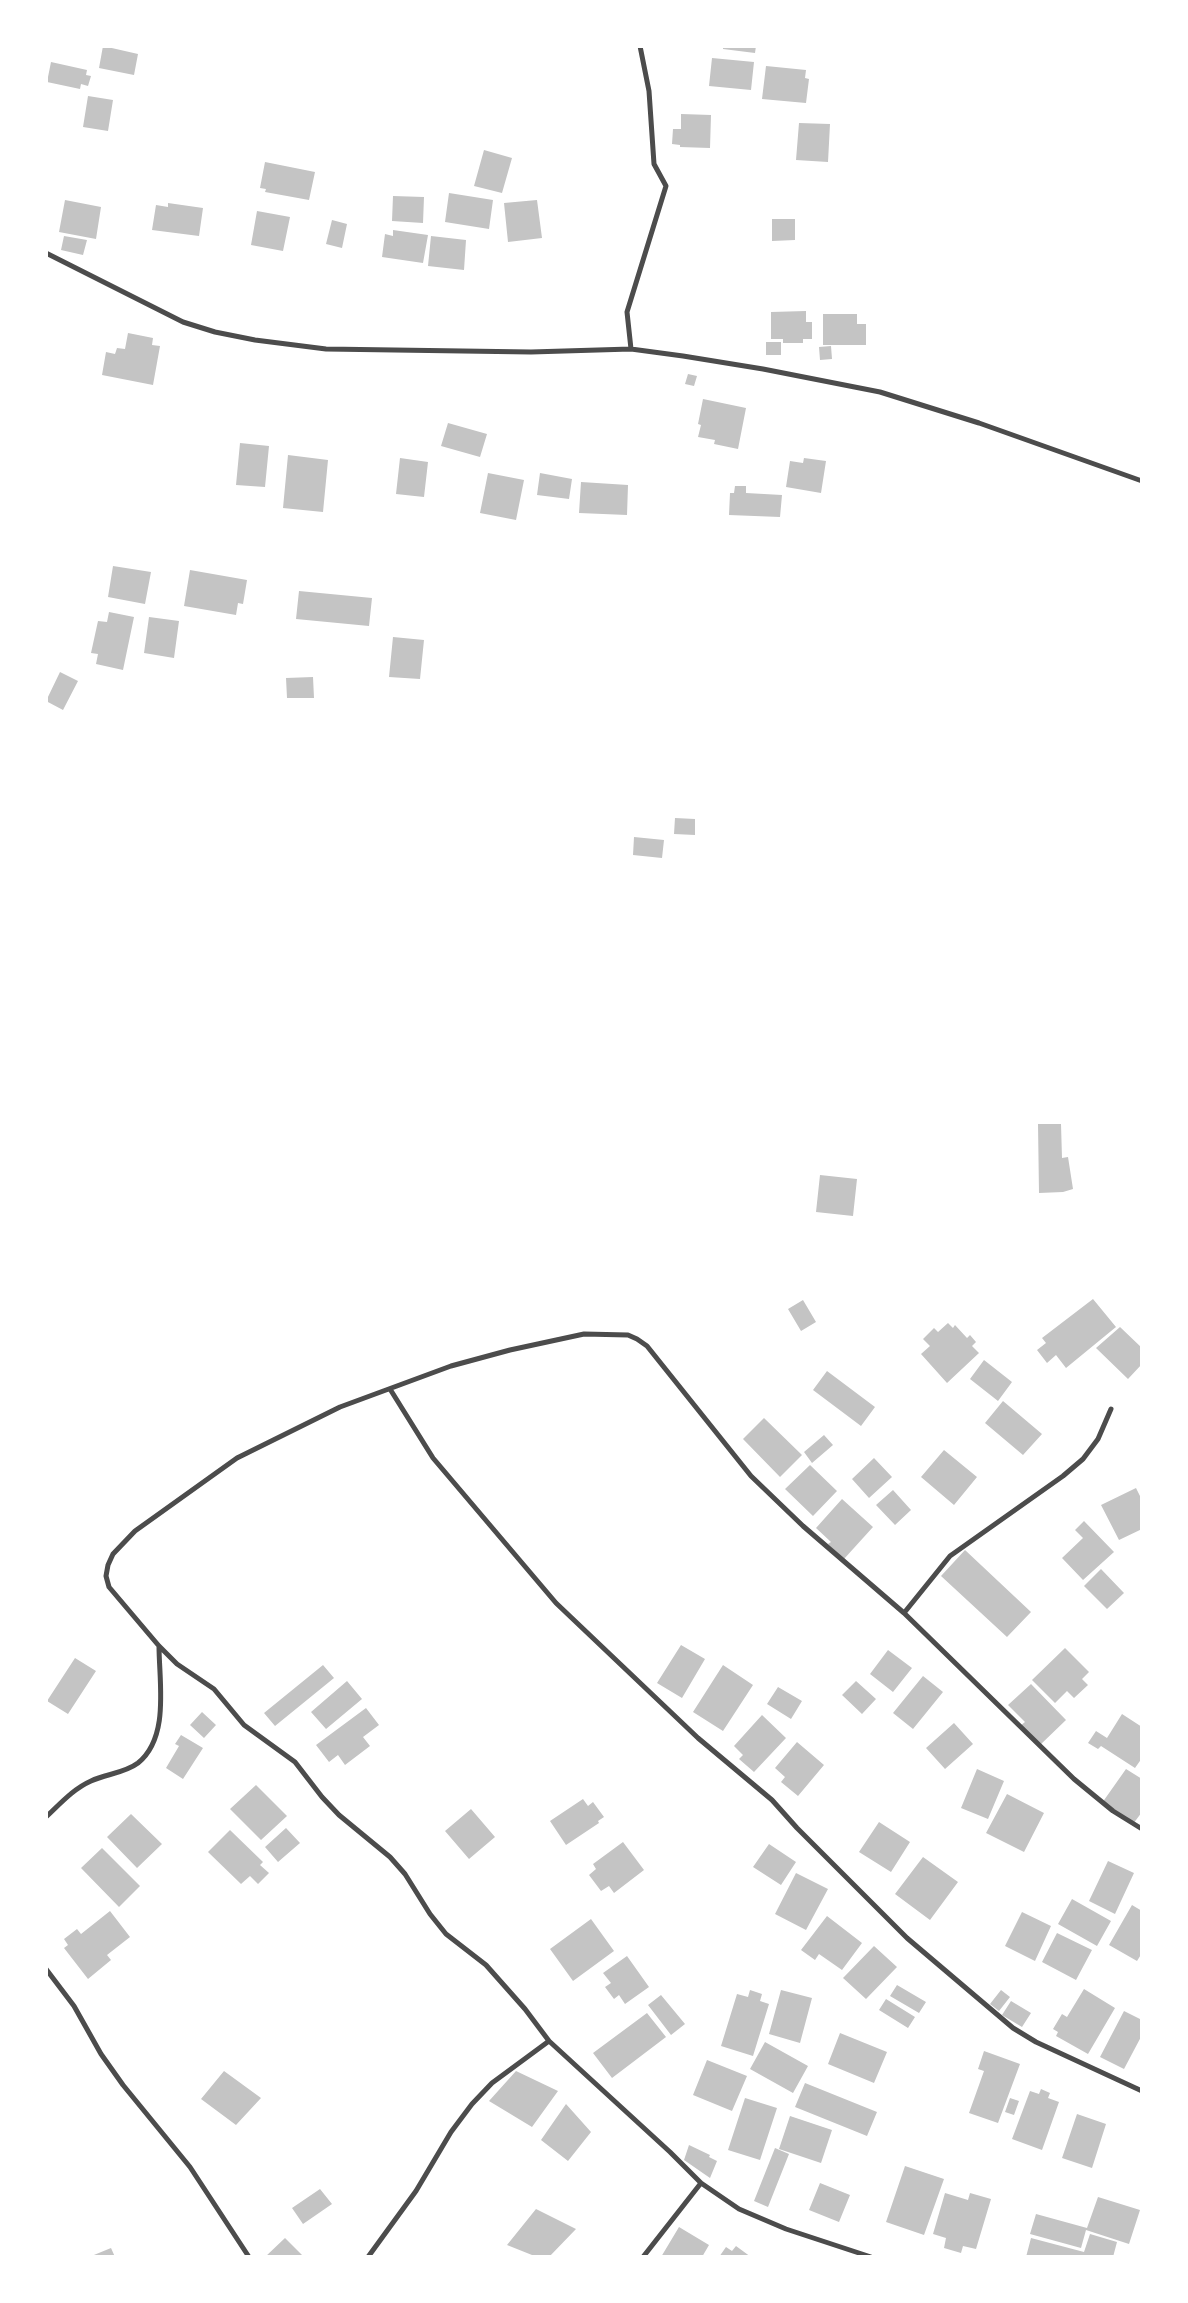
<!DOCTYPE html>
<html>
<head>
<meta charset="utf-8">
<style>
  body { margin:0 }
  #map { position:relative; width:1188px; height:2303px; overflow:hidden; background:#fff; font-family:"IBM Plex Serif",serif }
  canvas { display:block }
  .frame { position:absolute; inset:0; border:48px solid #fff; pointer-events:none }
</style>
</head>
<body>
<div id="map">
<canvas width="1188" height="2303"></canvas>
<div class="frame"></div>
</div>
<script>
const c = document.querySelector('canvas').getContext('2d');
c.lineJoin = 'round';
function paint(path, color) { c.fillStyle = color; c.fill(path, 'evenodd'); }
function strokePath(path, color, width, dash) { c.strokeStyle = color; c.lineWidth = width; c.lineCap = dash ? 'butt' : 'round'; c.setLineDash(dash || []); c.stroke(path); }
paint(new Path2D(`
  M103,46l35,8 -4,21 -35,-7z
  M723,46h33l-1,7 -32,-4z
  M712,58l42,4 -3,28 -42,-4z
  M51,62l36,8 -1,5 5,1 -3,10 -7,-2 -1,5 -33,-7z
  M766,66l40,4 -1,8 4,1 -3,24 -44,-4z
  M88,96l25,4 -5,31 -25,-4z
  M681,114l30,1 -1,33 -30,-1v-2l-8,-1 1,-15h8z
  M799,123l31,1 -2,38 -32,-2z
  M484,150l28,8 -10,35 -28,-7z
  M265,162l50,10 -6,28 -44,-8 1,-3 -6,-1z
  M449,193l44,7 -4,29 -44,-7z
  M393,196l31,1 -1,26 -31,-2z
  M65,200l36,7 -5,32 -37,-7z
  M537,200l5,38 -34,4 -4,-39z
  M168,203l35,5 -4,28 -47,-6 4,-25 12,2z
  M257,211l33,6 -7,34 -32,-6z
  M772,219h23v21l-23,1z
  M332,220l15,4 -5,24 -16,-4z
  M393,230l35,5 -5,28 -41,-6 3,-23 8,2z
  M64,236l23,4 -4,15 -22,-5z
  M431,236l35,4 -2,30 -36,-4z
  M806,311v11h6v17h-9v4h-20v-4h-12v-27z
  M823,314h34v10h9v21h-43z
  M128,333l25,5 -1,7 8,1 -7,39 -51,-10 4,-23 9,2 2,-6 8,1z
  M766,342h15v13h-15z
  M831,346l1,13 -12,1 -1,-13z
  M688,374l9,2 -3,10 -9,-2z
  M703,399l43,9 -8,41 -24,-5 1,-4 -17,-3 3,-12 -3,-1z
  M448,423l39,11 -7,23 -39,-11z
  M240,443l29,3 -4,41 -29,-2z
  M288,455l40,5 -5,52 -40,-4z
  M400,458l28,4 -4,35 -28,-3z
  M804,458l22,3 -5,32 -35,-6 4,-26 13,2z
  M488,473l36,7 -8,40 -36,-7z
  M540,473l32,6 -3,20 -32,-4z
  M581,482l47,3 -1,30 -48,-2z
  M735,486h11v7l36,2 -2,22 -51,-2 1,-22h4z
  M113,566l38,6 -6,32 -37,-7z
  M190,570l57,10 -4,24 -5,-1 -2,12 -52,-9z
  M299,591l73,7 -3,28 -73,-7z
  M109,612l25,5 -11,53 -27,-6 2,-10 -7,-1 7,-32 9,1z
  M149,617l30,4 -5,37 -30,-5z
  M393,637l31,3 -4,39 -31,-2z
  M60,672l18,9 -15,29 -17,-9z
  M313,677l1,21h-27l-1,-20z
  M675,818l20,1v16l-21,-1z
  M634,837l30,3 -2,18 -29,-3z
  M1038,1124h23l1,34 6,-1 5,32 -10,3 -24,1z
  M820,1175l37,4 -4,37 -37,-4z
  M1093,1299l23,28 -50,41 -10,-13 -9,8 -10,-13 9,-7 -4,-5z
  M803,1300l13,22 -15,9 -13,-22z
  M948,1323l5,5 2,-3 12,13 3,-3 6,7 -4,4 7,7 -32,30 -26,-29 9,-8 -7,-7 11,-11 4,4z
  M1120,1327l22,21v16l-14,15 -32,-31z
  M984,1360l28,22 -14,19 -28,-22z
  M827,1371l48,36 -14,19 -48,-36z
  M1003,1401l39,33 -19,21 -38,-32z
  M764,1418l38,37 -22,22 -37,-38z
  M824,1435l9,10 -21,18 -8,-11z
  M944,1450l33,27 -23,28 -33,-28z
  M874,1458l18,19 -23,21 -17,-19z
  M810,1465l27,26 -24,25 -28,-27z
  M1136,1488l6,12v29l-23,11 -18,-35z
  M893,1490l18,20 -16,15 -19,-20z
  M842,1499l31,28 -29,32 -16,-15 3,-2 -15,-14z
  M1084,1521l30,31 -31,28 -21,-22 21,-20 -8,-8z
  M965,1550l66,62 -24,25 -66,-61z
  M1101,1569l23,24 -17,16 -23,-23z
  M681,1645l24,14 -23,39 -25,-15z
  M1065,1648l24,24 -7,7 6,6 -14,13 -7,-7 -12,12 -23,-23z
  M888,1650l24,18 -19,24 -23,-18z
  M75,1658l21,13 -28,43 -21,-13z
  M323,1665l11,13 -59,48 -11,-13z
  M723,1665l30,20 -30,46 -30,-19z
  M923,1676l20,16 -30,37 -20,-16z
  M347,1681l15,18 -36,30 -15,-17z
  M856,1681l20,18 -14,15 -20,-19z
  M1031,1684l35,36 -27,26 -19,-20 5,-4 -17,-17z
  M778,1687l24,14 -11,18 -24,-15z
  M366,1708l13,17 -16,12 7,9 -25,19 -7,-10 -9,7 -13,-17z
  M202,1712l14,13 -12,13 -14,-13z
  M1122,1714l20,13v31l-7,10 -34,-22 -3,3 -10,-6 8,-12 11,7z
  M762,1715l24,23 -32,34 -15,-13 4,-4 -9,-9z
  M954,1723l19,21 -28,25 -19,-21z
  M181,1735l22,13 -20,31 -17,-11 13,-22 -4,-2z
  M797,1742l27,23 -26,31 -17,-14 4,-5 -10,-9z
  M977,1769l27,12 -16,38 -27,-11z
  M1126,1769l16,10v33l-9,12 -31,-21z
  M256,1785l31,31 -26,24 -31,-31z
  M1007,1794l37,19 -20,39 -38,-19z
  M583,1799l5,7 5,-4 11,15 -6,4 1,2 -33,22 -16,-24z
  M471,1809l24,28 -26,22 -24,-28z
  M131,1814l31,30 -25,24 -30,-31z
  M879,1822l31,20 -19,30 -32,-20z
  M286,1828l14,15 -22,19 -13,-15z
  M230,1830l33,32 -3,3 9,8 -11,11 -8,-8 -9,8 -33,-32z
  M623,1842l21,28 -30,23 -5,-7 -8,5 -12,-16 7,-6 -3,-5z
  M769,1844l27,18 -15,23 -28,-18z
  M102,1848l38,38 -21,21 -38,-39z
  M923,1857l35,25 -28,38 -35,-26z
  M1108,1861l26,12 -19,41 -26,-13z
  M796,1873l32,16 -22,41 -31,-16z
  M1072,1899l39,22 -14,25 -39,-22z
  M1132,1905l10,6v42l-5,8 -28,-16z
  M110,1911l20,26 -23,18 4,5 -23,19 -24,-31 4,-3 -4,-6 13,-10 4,5z
  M1022,1912l29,14 -16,35 -30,-15z
  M827,1916l35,27 -20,27 -23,-16 -4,6 -14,-10z
  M591,1919l23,32 -41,30 -23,-32z
  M1057,1933l35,17 -16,30 -34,-18z
  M874,1946l23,21 -31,32 -23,-21z
  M627,1956l22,31 -24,17 -6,-9 -5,4 -9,-12 6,-4 -8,-10z
  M897,1985l29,17 -7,11 -29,-17z
  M1084,1989l31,19 -27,46 -32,-18 2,-4 -5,-3 9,-15 5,3z
  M750,1990l12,4 -2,7 9,3 -16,52 -32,-10 16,-52 11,3z
  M781,1990l31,8 -12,45 -31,-9z
  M1001,1990l9,7 -11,14 -9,-7z
  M661,1995l24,29 -14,11 -23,-30z
  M886,1999l29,18 -7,11 -29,-18z
  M1011,2001l20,12 -9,14 -20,-12z
  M1124,2011l18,9v15l-18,34 -24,-12z
  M647,2013l19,24 -54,41 -19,-25z
  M840,2033l47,19 -13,31 -46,-19z
  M765,2042l43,24 -15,27 -43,-24z
  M984,2051l36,13 -22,59 -29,-10 15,-42 -6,-2z
  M707,2060l40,16 -15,35 -39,-16z
  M224,2071l37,27 -25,27 -35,-26z
  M516,2071l42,20 -26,36 -43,-26z
  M805,2083l72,29 -10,24 -72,-29z
  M1041,2089l9,4 -2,5 11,4 -17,48 -30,-11 18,-48 9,3z
  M745,2098l32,10 -17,52 -32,-10z
  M1010,2098l9,3 -5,14 -9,-3z
  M566,2104l25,28 -23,29 -27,-21z
  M1077,2114l29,10 -14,44 -30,-10z
  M790,2116l42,14 -11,33 -42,-14z
  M689,2145l21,10 -1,2 8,4 -7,17 -26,-18z
  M775,2148l14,6 -21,53 -14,-6z
  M905,2166l39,13 -20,56 -38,-13z
  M820,2183l30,12 -11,27 -30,-12z
  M320,2189l12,15 -29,20 -11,-16z
  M945,2193l23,7 2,-7 21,6 -15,50 -13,-3 -2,7 -17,-5 2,-10 -13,-4z
  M1098,2197l42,13 -11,34 -43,-14 -5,18 -51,-14 6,-20 51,14z
  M536,2209l40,20 -27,28h-12l-30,-12z
  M679,2227l30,18 -7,12h-41z
  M1090,2234l27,8 -4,15h-87l5,-19 53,14z
  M285,2238l19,19h-39z
  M736,2246l15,11h-32l7,-10 6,4z
  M111,2248l4,9h-26z`), '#c4c4c4');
strokePath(new Path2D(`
  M46,253l137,69 32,10 40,8 71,9 205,3 100,-3 52,7 80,13 117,23 99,31 163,58
  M631,349l-4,-37 39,-126 -12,-22 -5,-73 -9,-45
  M390,1389l43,69 123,145 142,135 74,62 25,28 110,110 106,90 23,14 106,49
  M904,1613l46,-57 113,-80 20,-17 15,-20 13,-30
  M46,1817c14,-13 27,-28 45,-36 15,-7 34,-8 47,-18 32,-26 21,-81 21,-117
  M46,1969l28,37 27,48 22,31 67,82 59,90
  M368,2257l48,-66 35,-59 21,-28 20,-21 57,-42
  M643,2257l58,-74
  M871,2257l-85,-28 -47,-20 -38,-26 -31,-31 -121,-111 -24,-32 -39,-44 -40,-31 -16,-20 -25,-40 -15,-17 -51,-42 -17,-18 -27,-35 -51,-37 -30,-36 -37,-25 -18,-18 -50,-59 -3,-11 2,-11 5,-11 22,-23 102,-73 103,-51 111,-41 59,-16 74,-16 44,1 9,4 10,7 104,130 52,50 101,87 170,166 39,32 29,18`), '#4c4c4c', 5);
</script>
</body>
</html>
